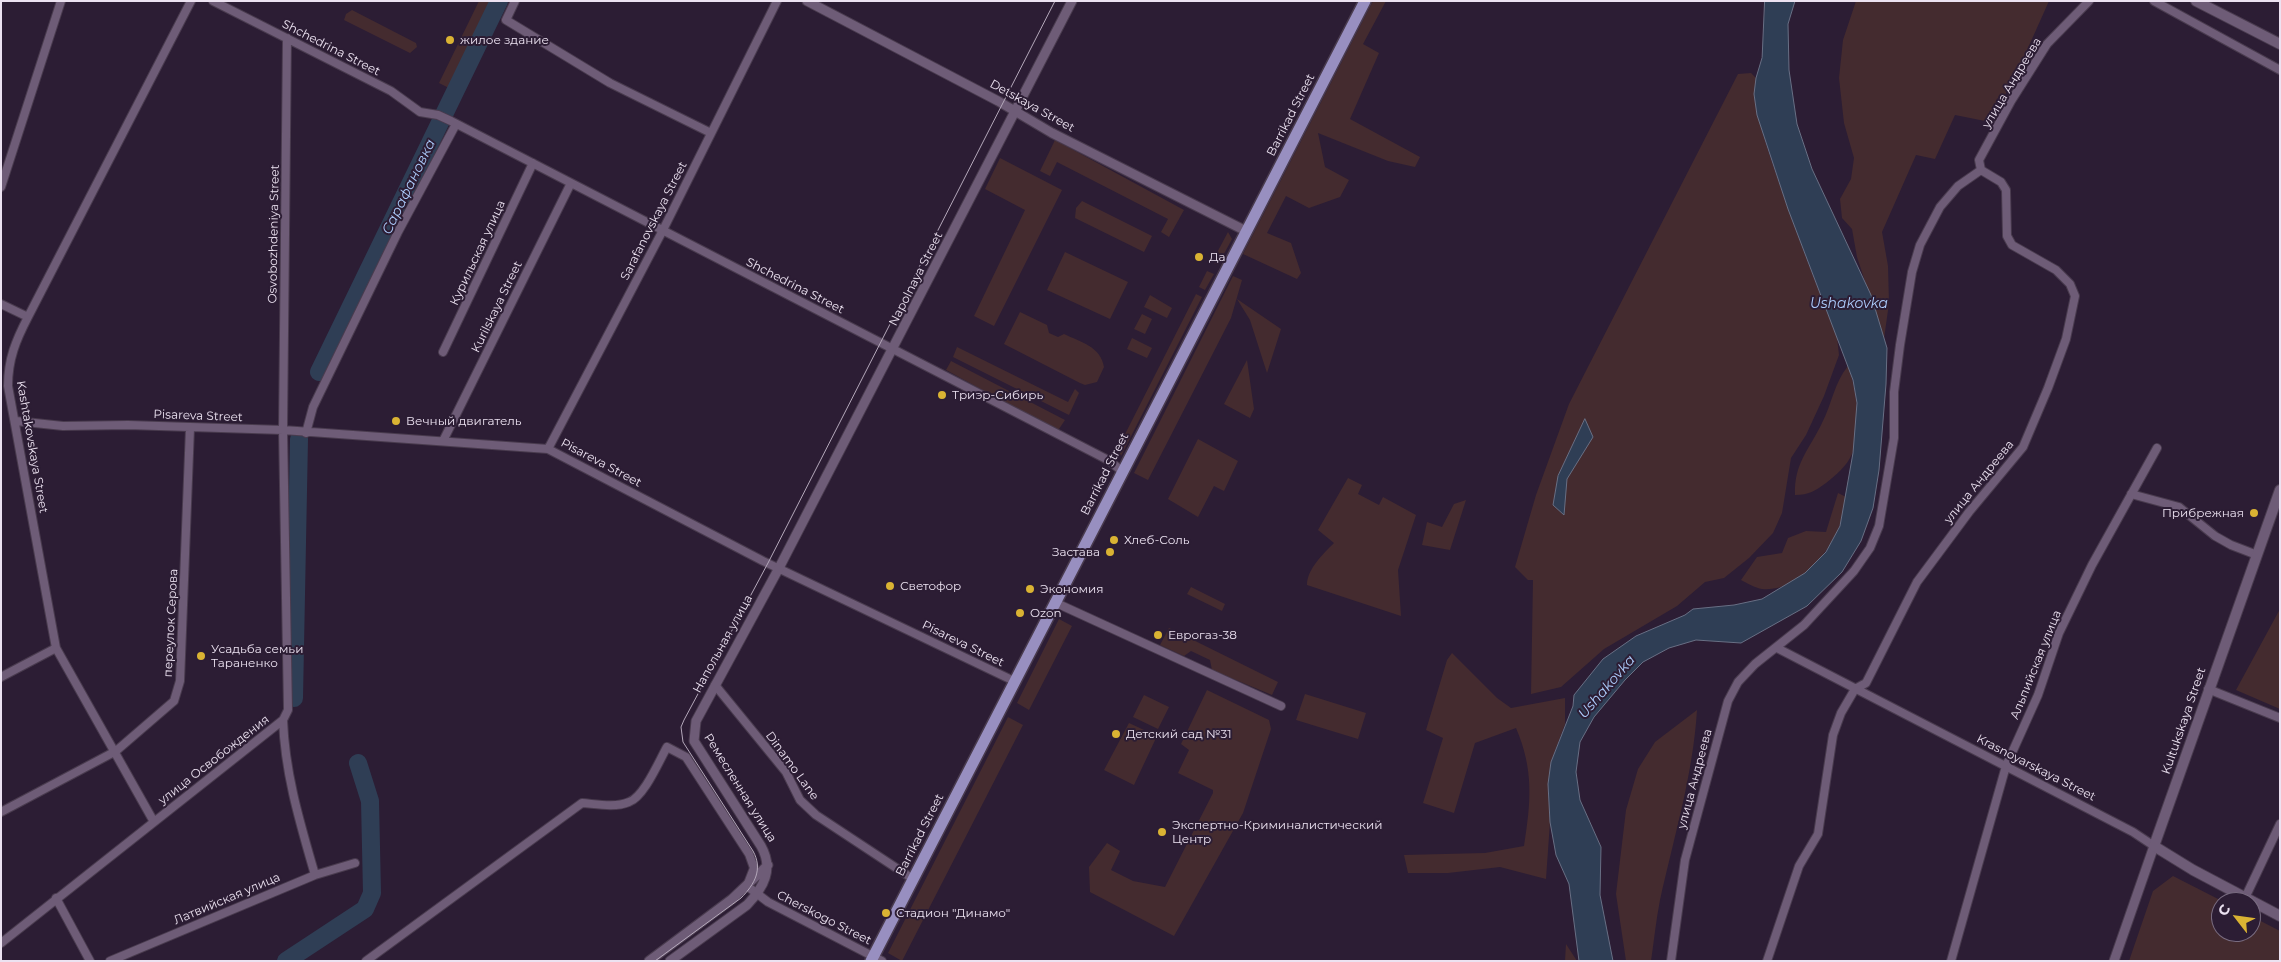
<!DOCTYPE html>
<html>
<head>
<meta charset="utf-8">
<style>
  body { margin:0 }
  #map { position:relative; width:2281px; height:962px; overflow:hidden; background:#2c1d34; font-family:Montserrat,sans-serif }
  canvas { display:block }
  .frame { position:absolute; inset:0; border:2px solid #ece2f1; pointer-events:none }
  .north { position:absolute; left:2211px; top:892px; width:50px; height:50px; box-sizing:border-box; background:#2c1d34; border:1px solid #796c80; border-radius:50%; rotate:300deg; font-size:14px; font-weight:700; line-height:20px; text-align:center; color:#ece2f1 }
  .north::after { content:''; display:block; margin:auto; width:18px; height:22px; background:#dab333; clip-path:polygon(50% 0,100% 100%,50% 72%,0 100%) }
</style>
</head>
<body>
<div id="map">
<canvas width="2281" height="962"></canvas>
<div class="frame"></div>
<div class="north">С</div>
</div>
<script>
const c = document.querySelector('canvas').getContext('2d');
c.lineJoin = 'round';
function paint(path, color) { c.fillStyle = color; c.fill(path, 'evenodd'); }
function strokePath(path, color, width, dash) { c.strokeStyle = color; c.lineWidth = width; c.lineCap = dash ? 'butt' : 'round'; c.setLineDash(dash || []); c.stroke(path); }
function write(font, color, halo, rows, align = 'center') {
  c.font = font + ' Montserrat,sans-serif'; c.lineWidth = 4; c.setLineDash([]); c.textBaseline = 'middle'; c.strokeStyle = halo; c.fillStyle = color; for (const [text, x, y, turn = 0] of rows) {
    c.save(); c.translate(x, y); c.rotate((+turn || 0) * Math.PI / 180); c.textAlign = isNaN(turn) ? turn : align; if (halo) c.strokeText(text, 0, 0); c.fillText(text, 0, 0); c.restore();
  }
}
paint(new Path2D(`
  M479,1h18l-42,90 -16,-8z
  M1373,1h13l-23,43 16,9 -29,66 70,38 -5,10 -27,-6 -70,-28 7,34 24,13 -9,17 -31,11 -23,-12 -19,37 24,10 10,30 -4,6 -54,-25z
  M1856,1h193l-34,76 -25,45 -35,-7 -20,44 -19,-4 -34,77 6,34 1,37 -5,36 -27,-82 -5,-28 -10,-11 -2,-19 11,-20 3,-21 -10,-35 -5,-45 4,-38z
  M352,10l64,33 1,4 -7,6 -66,-33 2,-6z
  M1751,73l5,5c-3,33 9,62 19,93 19,56 40,111 62,166l2,18 -15,41 -18,39 -15,23 -9,55 -9,20 -24,25 -25,20 -19,4 -28,24 -73,43 -43,38 -30,7 2,-114h-5l-13,-13 21,-72 33,-91 169,-330z
  M1055,140l129,70 -15,27 -8,-5 7,-13 -111,-57 -7,14 -10,-5z
  M1000,158l62,32 -68,136 -20,-10 51,-106 -40,-21z
  M1082,201l70,35 -8,16 -69,-34 1,-10z
  M1228,232l4,7 -14,26 -6,-3z
  M1065,252l63,30 -18,37 -63,-29z
  M1207,271l7,3 -9,16 -6,-3z
  M1233,276l9,4 -11,38 -83,162 -14,-7z
  M1196,294l6,3 -81,159 -4,-6z
  M1150,295l22,13 -5,10 -23,-11z
  M1237,299l44,30 -14,44 -17,-53z
  M1020,312l27,13 2,8 9,4 6,-3c17,8 37,13 40,33l-7,15 -12,3 -5,-2 -76,-39z
  M1142,314l10,5 -7,15 -11,-5z
  M1132,338l20,10 -5,10 -20,-9z
  M957,347l111,55 7,-13 4,4 -10,22 -116,-58z
  M1247,360l7,49 -4,9 -26,-14z
  M951,361l114,59 -6,9h-5l-108,-59z
  M1848,366c8,21 15,66 4,88 -5,12 -16,21 -26,29 -11,8 -17,12 -31,12 -1,-32 14,-45 27,-72 10,-19 12,-40 26,-57z
  M1198,439l40,22 -14,30 -10,-5 -16,31 -30,-18z
  M1348,478l14,7 -4,9 21,11 4,-8 33,18 -18,55 3,46 -94,-31c0,-16 17,-32 27,-42l-16,-13z
  M1838,493l8,4c-2,9 -3,21 -7,30 -12,29 -42,65 -77,62 -7,-1 -15,-6 -21,-9l16,-23 25,-4 6,-15 18,-7 20,1z
  M1466,500l-16,50 -28,-5 5,-23 15,5 12,-23z
  M1191,587l34,17 -3,7 -35,-17z
  M2280,609v100l-44,-19z
  M1059,619l13,7 -43,84 -12,-7z
  M1169,628l109,54 -6,13 -60,-25 -2,-10 -19,-9 -7,5 -24,-11z
  M1452,653l45,45 14,10 54,-10v26l-14,38 -3,22 2,38 -4,57 -46,-12 -52,6h-40l-4,-18 81,-2 39,-7c7,-44 10,-76 -8,-118l-41,15 -21,70 -31,-10 20,-65 -17,-8 21,-70z
  M1207,690l62,30 2,9 -28,84 -69,123 -84,-44 -1,-25 18,-24 13,8 -9,19 22,11 32,6 48,-94v-3l-35,-17 11,-23 -8,-6z
  M1305,694l61,19 -8,26 -62,-19z
  M1144,695l25,12 -11,22 -25,-12z
  M1697,710c-4,65 -23,127 -37,190 -4,20 -6,41 -9,61h-25l-10,-67 10,-84 12,-41 17,-27z
  M1008,717l15,8 -121,236 -14,-8z
  M1129,723l28,13 -23,49 -30,-15z
  M2173,876l51,26h-3v30h30v-16l29,15v30h-151l24,-70z
  M1566,944l11,17h-12z`), '#442b2f');
const water = new Path2D(`
  M1765,1h30l-7,23 1,46 8,54 15,45 59,126 16,53 -1,36 -7,86 -6,38 -12,33 -19,31 -35,34 -66,37 -45,-3 -27,8 -26,14 -18,18 -31,37 -14,25 -4,30 4,28 21,47 -1,48 13,66h-34l-10,-77 -13,-29 -6,-33 -2,-38 3,-22 22,-56 1,-11 29,-36 33,-23 49,-21 8,-6 41,-4 28,-6 43,-26 21,-21 14,-26 13,-73 4,-50 -4,-23 -65,-171 -31,-94 -3,-21 2,-16 6,-20z
  M1585,419l8,18 -26,42 -3,36 -11,-10 5,-29z`);
paint(water, '#2f3e55');
strokePath(water, '#686f84', 1);
strokePath(new Path2D(`
  M319,372l180,-371
  M294,698l5,-259
  M286,961l79,-52 7,-16 -2,-92 -12,-38`), '#2f3e55', 18);
const minor = new Path2D(`
  M213,1l178,90 29,21 18,3 13,6 657,339 14,11
  M515,1l-9,19 104,63 101,50
  M2154,1l126,69
  M1,187l60,-186
  M1,304l27,13
  M443,352l90,-189
  M16,421l47,5 65,-1 155,5 265,19 215,112 251,120
  M306,433l7,-26 85,-175 58,-108
  M443,441l128,-258
  M548,449l115,-219 114,-229
  M2131,494l48,13 36,29 16,9 26,10
  M1054,602l227,104
  M1777,648l356,184 21,14
  M1,677l55,-29
  M715,685l71,87 14,28 16,15 97,64
  M2208,689l72,29
  M283,720c2,54 17,103 32,155
  M1,812l115,-61 58,-50 6,-20 10,-253
  M154,822l-98,-174 -48,-262c0,-27 8,-46 20,-69l163,-316
  M56,898l34,63
  M2245,898l35,-74
  M1,943l282,-223 5,-10 -5,-280 4,-392
  M110,961l205,-86 40,-12
  M366,961l216,-158c14,1 33,5 47,-1 15,-5 30,-41 38,-55l19,10 63,97 5,14 -7,18 21,16 114,59
  M1671,961l14,-101 43,-159 10,-19 17,-18 49,-39 50,-54 16,-23 9,-22 15,-88v-46l6,-47 12,-73 8,-27 20,-38 18,-21 23,-16
  M1767,961l32,-95 19,-32 15,-99 8,-22 14,-24 11,-6 51,-101 52,-70 54,-65 25,-59 18,-49 9,-43 -5,-12 -14,-14 -44,-25 -5,-9 -1,-46 -5,-8 -20,-12 -2,-10 32,-59 36,-57 42,-43
  M1951,961l55,-195 32,-71 21,-62 33,-68 65,-117`);
const tertiary = new Path2D(`
  M807,1l191,100 54,32 194,98
  M649,961l83,-62 36,-34
  M670,961l77,-56c17,-18 27,-36 14,-59l-67,-105 2,-20 83,-153 293,-567
  M2114,961l40,-115`);
const secondary = new Path2D(`
  M2196,1l84,43
  M2280,490l-126,356 39,24 87,46`);
const primary = new Path2D(`
  M871,961l494,-960`);
strokePath(minor, '#493b4e', 10);
strokePath(tertiary, '#493b4e', 11);
strokePath(secondary, '#493b4e', 12);
strokePath(primary, '#493b4e', 14);
strokePath(minor, '#6e5c77', 8);
strokePath(tertiary, '#6e5c77', 9);
strokePath(secondary, '#6e5c77', 10);
strokePath(primary, '#988fc0', 11);
strokePath(new Path2D(`
  M655,961l86,-63c14,-14 22,-29 12,-47l-70,-109 -2,-15 3,-7 84,-157 287,-562`), '#b5a9bb', 1);
for (const [x, y, r, color] of [
  [450,40,5,"#dab333"],
  [1199,257,5,"#dab333"],
  [942,395,5,"#dab333"],
  [396,421,5,"#dab333"],
  [2254,513,5,"#dab333"],
  [1114,540,5,"#dab333"],
  [1110,552,5,"#dab333"],
  [890,586,5,"#dab333"],
  [1030,589,5,"#dab333"],
  [1020,613,5,"#dab333"],
  [1158,635,5,"#dab333"],
  [201,656,5,"#dab333"],
  [1116,734,5,"#dab333"],
  [1162,832,5,"#dab333"],
  [886,913,5,"#dab333"]
]) { const dot = new Path2D(); dot.arc(x, y, r, 0, 2 * Math.PI); c.fillStyle = color; c.fill(dot); strokePath(dot, '#2c1d34', 2); }
write('12px', '#ece2f1', '#2c1d34', [
  ["жилое здание",460,40],
  ["Да",1209,257],
  ["Триэр-Сибирь",952,395],
  ["Вечный двигатель",406,421],
  ["Прибрежная",2244,513,"right"],
  ["Хлеб-Соль",1124,540],
  ["Застава",1100,552,"right"],
  ["Светофор",900,586],
  ["Экономия",1040,589],
  ["Ozon",1030,613],
  ["Еврогаз-38",1168,635],
  ["Усадьба семьи",211,649],
  ["Тараненко",211,663],
  ["Детский сад №31",1126,734],
  ["Экспертно-Криминалистический",1172,825],
  ["Центр",1172,839],
  ["Стадион \"Динамо\"",896,913]
], 'left');
write('12px', '#ece2f1', '#2c1d34', [
  ["Shchedrina Street",331,48,27],
  ["улица Андреева",2012,83,-59],
  ["Detskaya Street",1032,106,29],
  ["Barrikad Street",1291,115,-63],
  ["Sarafanovskaya Street",654,221,-63],
  ["Osvobozhdeniya Street",274,234,-89],
  ["Курильская улица",478,253,-65],
  ["Napolnaya Street",916,279,-63],
  ["Shchedrina Street",795,286,27],
  ["Kurilskaya Street",497,307,-64],
  ["Pisareva Street",198,416,2],
  ["Kashtakovskaya Street",32,447,80],
  ["Pisareva Street",601,463,28],
  ["Barrikad Street",1105,474,-63],
  ["улица Андреева",1979,482,-51],
  ["переулок Серова",171,623,-87],
  ["Напольная улица",723,644,-61],
  ["Pisareva Street",963,644,26],
  ["Альпийская улица",2036,665,-68],
  ["Kultukskaya Street",2184,721,-71],
  ["улица Освобождения",214,760,-38],
  ["Dinamo Lane",792,766,54],
  ["Krasnoyarskaya Street",2036,768,27],
  ["улица Андреева",1695,779,-75],
  ["Ремесленная улица",740,788,58],
  ["Barrikad Street",920,835,-63],
  ["Латвийская улица",227,899,-23],
  ["Cherskogo Street",824,918,27]
]);
write('italic 14px', '#accbfb', '#2c1d34', [
  ["Сарафановка",409,187,-64],
  ["Ushakovka",1849,304],
  ["Ushakovka",1607,687,-49]
]);
</script>
</body>
</html>
